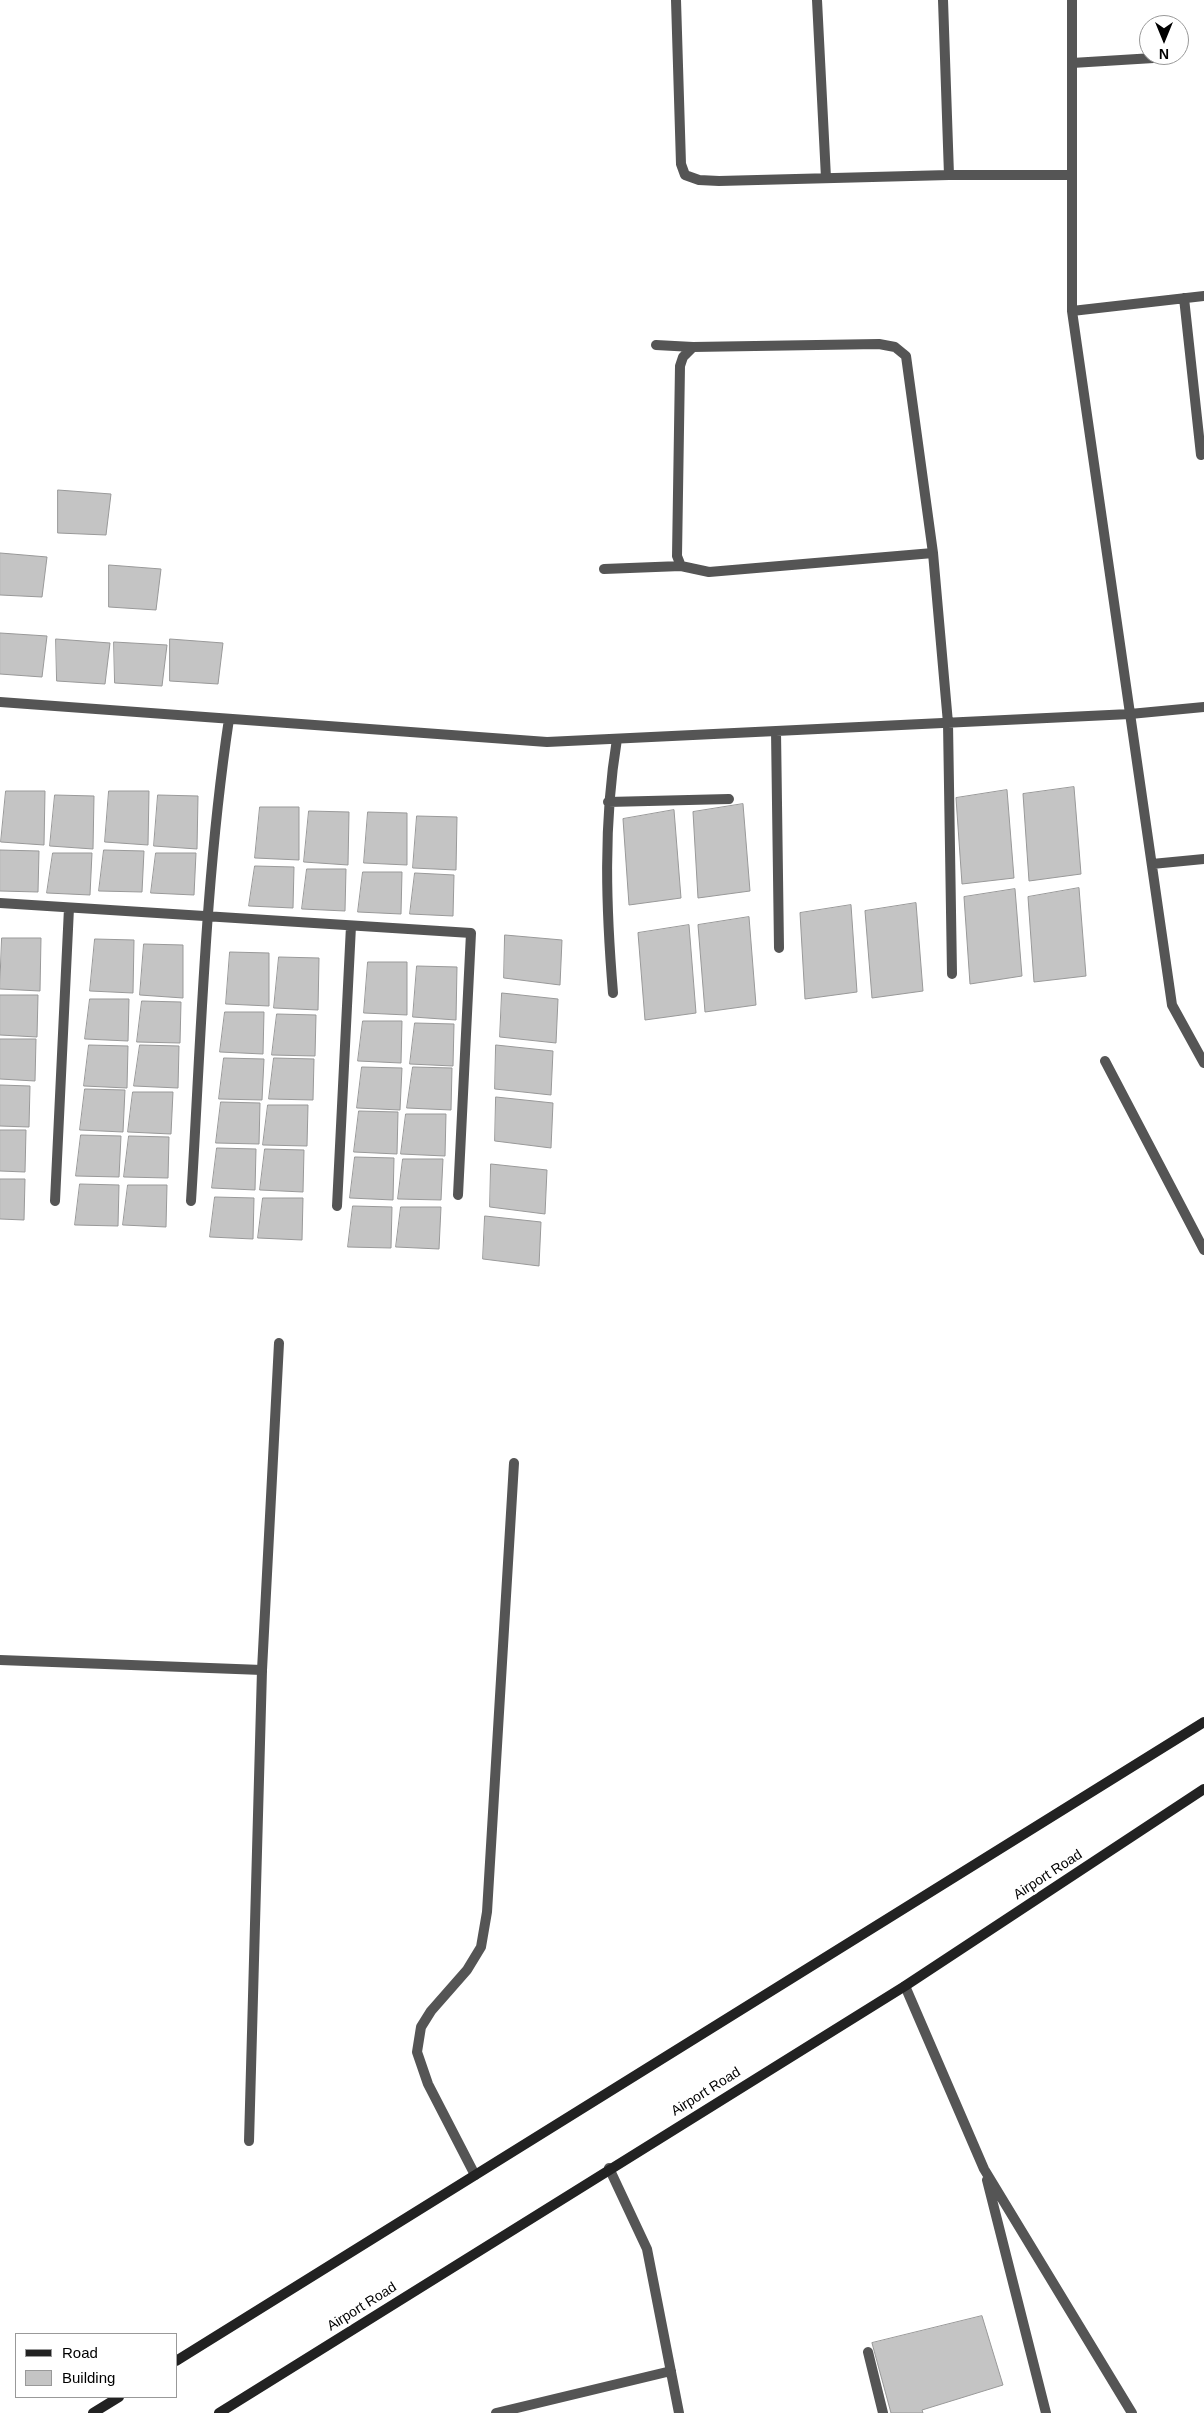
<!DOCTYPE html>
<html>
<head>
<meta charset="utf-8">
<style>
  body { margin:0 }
  #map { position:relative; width:1204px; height:2413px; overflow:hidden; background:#fff; font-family:Helvetica,sans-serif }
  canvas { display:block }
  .legend { position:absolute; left:15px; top:2333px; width:162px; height:65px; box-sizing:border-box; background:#fff; border:1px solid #999; margin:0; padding:6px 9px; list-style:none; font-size:15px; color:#000 }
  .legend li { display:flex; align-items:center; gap:10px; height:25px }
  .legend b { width:25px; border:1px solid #999 }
  .north { position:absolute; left:1139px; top:15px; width:50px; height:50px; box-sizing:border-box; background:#fff; border:1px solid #999; border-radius:50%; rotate:180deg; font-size:14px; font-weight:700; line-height:20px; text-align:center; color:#000 }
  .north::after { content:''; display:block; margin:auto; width:18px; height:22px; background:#000; clip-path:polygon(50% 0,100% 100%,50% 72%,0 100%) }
</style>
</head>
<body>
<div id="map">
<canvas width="1204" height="2413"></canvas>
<ul class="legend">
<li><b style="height:6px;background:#222"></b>Road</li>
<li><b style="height:14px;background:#c4c4c4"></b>Building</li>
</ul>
<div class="north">N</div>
</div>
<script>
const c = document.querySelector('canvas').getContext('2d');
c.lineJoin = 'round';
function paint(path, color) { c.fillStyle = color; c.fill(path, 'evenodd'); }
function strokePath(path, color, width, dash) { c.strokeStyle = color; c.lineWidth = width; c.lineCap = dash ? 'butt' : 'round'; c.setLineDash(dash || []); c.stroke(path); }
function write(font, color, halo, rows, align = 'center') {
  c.font = font + ' Helvetica,sans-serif'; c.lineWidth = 5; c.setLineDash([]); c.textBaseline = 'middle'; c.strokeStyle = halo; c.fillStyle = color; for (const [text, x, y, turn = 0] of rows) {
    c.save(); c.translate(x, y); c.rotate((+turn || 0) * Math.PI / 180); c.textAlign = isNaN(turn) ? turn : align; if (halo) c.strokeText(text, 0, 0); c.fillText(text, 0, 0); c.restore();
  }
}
const building = new Path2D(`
  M58,490l53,4 -5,41 -48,-2z
  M0,553l47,4 -5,40 -42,-2z
  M109,565l52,4 -5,41 -47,-3z
  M0,633l47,3 -5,41 -42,-3z
  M56,639l54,4 -5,41 -48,-3z
  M170,639l53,4 -5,41 -48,-3z
  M114,642l53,3 -5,41 -47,-3z
  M1074,787l7,87 -52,7 -6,-87z
  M1007,790l7,88 -52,6 -6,-86z
  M6,791h39l-1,54 -43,-3z
  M109,791h40l-1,54 -43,-3z
  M55,795l39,1 -1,53 -43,-3z
  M158,795l40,1 -1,53 -43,-3z
  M743,804l7,87 -52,7 -5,-86z
  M260,807h39v53l-44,-2z
  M674,810l7,88 -52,7 -6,-86z
  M309,811l40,1 -1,53 -44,-3z
  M368,812l39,1v52l-43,-2z
  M417,816l40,1 -1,53 -43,-2z
  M0,850l39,1 -1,41 -38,-1z
  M104,850l40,1 -2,41 -43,-1z
  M53,853h39l-2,42 -43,-2z
  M156,853h40l-2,42 -43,-2z
  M255,866l39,1 -1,41 -44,-2z
  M307,869h39l-1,42 -43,-2z
  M363,872h39l-1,42 -43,-2z
  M415,873l39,2 -1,41 -43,-2z
  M1079,888l7,88 -52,6 -6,-85z
  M1015,889l7,87 -52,8 -6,-87z
  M916,903l7,88 -51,7 -7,-87z
  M851,905l6,87 -52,7 -5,-86z
  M749,917l7,88 -51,7 -7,-87z
  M689,925l7,88 -51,7 -7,-87z
  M505,935l57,5 -2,45 -56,-7z
  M2,938h39l-1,53 -40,-2z
  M95,939l39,1 -1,53 -43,-2z
  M144,944l39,1v53l-43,-3z
  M230,952l39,1v53l-43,-2z
  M279,957l40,1 -1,52 -44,-2z
  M368,962h39v53l-43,-2z
  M417,966l40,1 -1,53 -43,-3z
  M502,993l56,6 -2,44 -56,-6z
  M0,995h38l-1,42 -37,-2z
  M90,999h39l-1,42 -43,-2z
  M142,1001l39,1 -1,41 -43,-1z
  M225,1012h39l-1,42 -43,-2z
  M277,1014l39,1 -1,41 -43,-1z
  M363,1021h39l-1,42 -43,-2z
  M415,1023l39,1 -1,42 -43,-2z
  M0,1039h36l-1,42 -35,-2z
  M89,1045l39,1 -1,42 -43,-2z
  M140,1045l39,1 -1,42 -44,-2z
  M496,1045l57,6 -2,44 -56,-6z
  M224,1058l40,1 -2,41 -43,-1z
  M274,1058l40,1 -1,41 -44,-1z
  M362,1067l40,1 -2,42 -43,-2z
  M413,1067l39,1 -1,42 -44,-2z
  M0,1085l30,1 -1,41 -29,-1z
  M85,1089l40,1 -2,42 -43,-2z
  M133,1092h40l-2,42 -43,-2z
  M496,1097l57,6 -2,45 -56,-7z
  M221,1102l39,1 -1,41 -43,-1z
  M268,1105h40l-1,41 -44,-1z
  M359,1111l39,1 -1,42 -43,-2z
  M406,1114h40l-1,42 -44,-2z
  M0,1130h26l-1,42 -25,-1z
  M81,1135l40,1 -2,41 -43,-1z
  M129,1136l40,1 -1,41 -44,-1z
  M217,1148l39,1 -1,41 -43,-2z
  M265,1149l39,1 -1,42 -43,-2z
  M355,1157l39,1 -1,42 -43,-2z
  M403,1159h40l-2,41 -43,-1z
  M491,1164l56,6 -2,44 -55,-7z
  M0,1179h25l-1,41 -24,-1z
  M80,1184l39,1 -1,41 -43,-1z
  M128,1185h39l-1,42 -43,-2z
  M215,1197l39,1 -1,41 -43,-2z
  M263,1198h40l-1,42 -44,-2z
  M353,1206l39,1 -1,41 -43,-1z
  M401,1207h40l-2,42 -43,-2z
  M485,1216l56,6 -2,44 -56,-7z
  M982,2316l21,69 -81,25 1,3h-32l-19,-70z`);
paint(building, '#c4c4c4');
strokePath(building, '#999', 1);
strokePath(new Path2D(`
  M1105,1061l99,189
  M249,2141l13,-471 17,-327
  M475,2175l-47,-91 -11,-32 4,-25 10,-16 36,-41 14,-23 6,-35 27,-449`), '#555', 10);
strokePath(new Path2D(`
  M676,0l5,164 4,11 14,5 20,1 230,-6h123
  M817,0l9,178
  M943,0l6,175
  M1072,0v311
  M1072,63l98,-6
  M1204,296l-132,15 100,694 32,58
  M1184,298l17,157
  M656,345l37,2 186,-3 16,3 11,9 27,197 15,170 4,251
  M693,347l-10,10 -3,9 -3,190 4,10 28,6 224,-19
  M604,569l77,-3
  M0,702l547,40 583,-28 74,-7
  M776,731l3,217
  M608,802l121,-3
  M1152,864l52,-5
  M0,903l471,30 -13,262
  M613,993c-7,-85 -10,-169 4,-254
  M55,1201l14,-293
  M191,1201c10,-160 14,-322 38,-482
  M337,1206l14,-280
  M0,1660l262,10
  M905,1986l79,183 148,244
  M609,2168l38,81 32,164
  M987,2180l59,233
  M868,2352l15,61
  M496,2413l175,-42`), '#555', 10);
strokePath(new Path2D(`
  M176,2361l1028,-639
  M93,2413l26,-16
  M219,2413l686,-427 299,-197`), '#222', 10);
write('14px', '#000', '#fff', [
  ["Airport Road",1048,1875,-33],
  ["Airport Road",706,2092,-32],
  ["Airport Road",362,2307,-32]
]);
</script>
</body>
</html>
